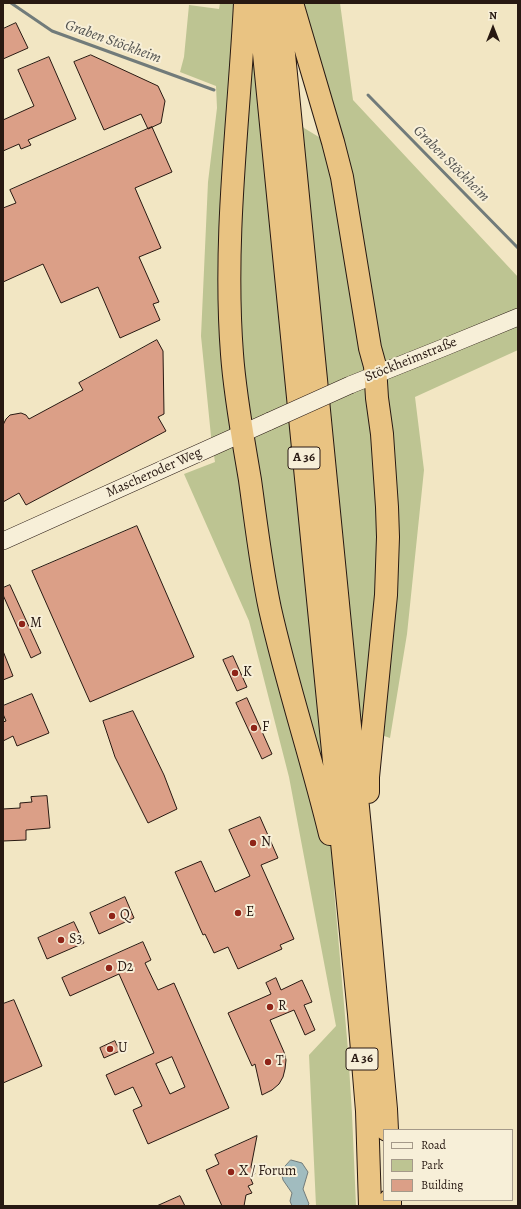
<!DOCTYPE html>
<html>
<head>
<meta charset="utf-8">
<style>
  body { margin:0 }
  #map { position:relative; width:521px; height:1209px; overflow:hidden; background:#f2e6c3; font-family:Alegreya,serif }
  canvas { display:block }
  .frame { position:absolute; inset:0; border:4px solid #281912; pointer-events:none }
  .legend { position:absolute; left:383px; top:1129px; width:130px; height:72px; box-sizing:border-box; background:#f7efd8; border:1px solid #a49989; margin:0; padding:5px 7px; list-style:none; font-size:12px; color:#281912 }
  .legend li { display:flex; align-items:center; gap:8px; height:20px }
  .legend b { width:20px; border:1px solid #a49989 }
  .north { position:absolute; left:473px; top:8px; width:40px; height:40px; -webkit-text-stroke:3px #f7efd8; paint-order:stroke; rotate:0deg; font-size:11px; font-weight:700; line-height:16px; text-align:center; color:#281912 }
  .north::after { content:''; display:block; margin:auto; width:14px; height:18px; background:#281912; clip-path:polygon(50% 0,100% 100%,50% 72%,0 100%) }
</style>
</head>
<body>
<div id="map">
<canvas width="521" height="1209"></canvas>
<div class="frame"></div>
<ul class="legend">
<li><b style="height:5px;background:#f7efd8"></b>Road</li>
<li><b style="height:11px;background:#bdc492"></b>Park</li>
<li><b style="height:11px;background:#db9f87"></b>Building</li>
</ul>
<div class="north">N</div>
</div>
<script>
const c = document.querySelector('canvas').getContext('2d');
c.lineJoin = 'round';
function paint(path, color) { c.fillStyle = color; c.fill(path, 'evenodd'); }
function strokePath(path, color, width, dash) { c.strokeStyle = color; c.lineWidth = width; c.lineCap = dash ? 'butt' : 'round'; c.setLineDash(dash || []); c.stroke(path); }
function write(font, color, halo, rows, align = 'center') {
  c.font = font + ' Alegreya,serif'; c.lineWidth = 4; c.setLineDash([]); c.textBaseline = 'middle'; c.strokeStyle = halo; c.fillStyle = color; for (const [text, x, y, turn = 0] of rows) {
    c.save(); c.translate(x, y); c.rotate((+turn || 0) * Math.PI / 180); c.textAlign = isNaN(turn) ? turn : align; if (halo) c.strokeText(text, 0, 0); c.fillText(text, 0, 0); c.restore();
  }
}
paint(new Path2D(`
  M220,3h16l-2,27 70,98 38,23 -42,-148h40l13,97 165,177v73l-103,47 9,73 -17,164 -17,104 -26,-9 -44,6 13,99 1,56 14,160 4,64 4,92h-40l-7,-151 27,-29 -47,-249 -40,-156 -65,-147 31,-12 -4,-26 -10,-100 7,-154 9,-74 -1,-22 -36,-14 4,-15 5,-52 30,4z`), '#bdc492');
const water = new Path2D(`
  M291,1160l11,3 6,9 -5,17 6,15 -2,2h-15l-2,-5 2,-8 -9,-13 -2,-9z`);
paint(water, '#a1bcbf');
strokePath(water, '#717b7a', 1);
strokePath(new Path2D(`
  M11,3l41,28 162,59
  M368,95l150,153`), '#717b7a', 3);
const building = new Path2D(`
  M16,23l12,25 -25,11v-30z
  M91,55l67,31 7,15 -4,22 -13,6 -7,-15 -37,16 -30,-68z
  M49,57l27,62 -48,21 3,5 -10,4 -2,-5 -16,7v-31l31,-14 -16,-36z
  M152,127l20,45 -37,16 26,60 -22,9 20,45 -6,2 7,16 -40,18 -22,-51 -37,16 -18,-39 -40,18v-74l13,-5 -6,-13z
  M157,340l6,11 1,63 -6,3 8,14 -140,74 -7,-12 -16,9v-77l3,-6 4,-4 11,-2 5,2 3,4 54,-29 -4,-7z
  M137,526l57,131 -104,45 -58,-131z
  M10,585l31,68 -10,5 -28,-63v-7z
  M3,651l10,25 -10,4z
  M233,656l14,31 -10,4 -14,-31z
  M32,694l17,39 -32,13 -4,-10 -10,5v-19l3,-1 -3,-7v-8z
  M247,698l25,56 -10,5 -26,-56z
  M133,711l31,64 13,34 -29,14 -33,-66 -12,-36z
  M47,796l3,32 -24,2v10l-23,1v-32l17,-1v-5l12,-1 -1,-5z
  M260,817l18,41 -17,7 33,74 -14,6 2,4 -44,20 -10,-22 -14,6 -9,-19 -2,1 -28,-63 26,-11 14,31 35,-16 -21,-46z
  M125,897l9,21 -35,16 -9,-21z
  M74,922l10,21 -37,16 -9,-21z
  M143,942l8,18 -6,3 13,27 16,-7 55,125 -81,36 -15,-34 9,-4 -9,-19 -18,8 -9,-20 48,-22 -35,-79 -49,22 -8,-18zM172,1057l13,30 -15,7 -14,-30z
  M276,978l5,12 21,-10 10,22 -8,3 11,25 -10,5 -11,-25 -24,10 14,32 2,8 -1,9 -2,8 -4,7 -7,6 -10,5 -7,-31 -3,2 -24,-53 43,-19 -5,-11z
  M14,1000l28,66 -39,17v-79z
  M115,1041l5,10 -16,7 -4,-10z
  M257,1136l-6,31 4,7 -5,3 3,7 -5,2 4,7 -6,2 -2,11h-22l-16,-36 13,-6 -4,-9z
  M180,1196l5,10h-28z`);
paint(building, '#db9f87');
strokePath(building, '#281912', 1);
const secondary = new Path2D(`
  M350,385l95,-38 73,-30
  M3,541l267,-120`);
const highway = new Path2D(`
  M245,3c-6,117 -22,234 -13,351 3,42 11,84 18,126 6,43 11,87 20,129 17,76 42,150 60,225
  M259,3l100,1011 8,97 3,95
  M279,3l88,896 19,210 1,21
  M292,3l41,139 9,35 28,171 5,18 2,32 5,36 5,73 1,30 -2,58 -18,182v15
  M390,1200v6`);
strokePath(secondary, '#281912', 18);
strokePath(highway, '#281912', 24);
strokePath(secondary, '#f7efd8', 17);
strokePath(highway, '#e9c382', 22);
const secondaryBridge = new Path2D(`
  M270,421l80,-36`);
strokePath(secondaryBridge, '#281912', 18, []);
strokePath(secondaryBridge, '#f7efd8', 17);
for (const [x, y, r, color] of [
  [22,624,4,"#8f2418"],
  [235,673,4,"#8f2418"],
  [254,728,4,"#8f2418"],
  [253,843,4,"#8f2418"],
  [238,913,4,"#8f2418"],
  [112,916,4,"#8f2418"],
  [61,940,4,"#8f2418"],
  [109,968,4,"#8f2418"],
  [270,1007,4,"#8f2418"],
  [110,1049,4,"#8f2418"],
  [268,1062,4,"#8f2418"],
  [231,1172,4,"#8f2418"]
]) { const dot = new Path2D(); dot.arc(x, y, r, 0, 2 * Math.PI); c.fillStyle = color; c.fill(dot); strokePath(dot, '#f7efd8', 1.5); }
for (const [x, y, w] of [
  [304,458,32],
  [362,1059,32]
]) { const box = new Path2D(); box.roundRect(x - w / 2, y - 11, w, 22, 3); c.fillStyle = '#f7efd8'; c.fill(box); strokePath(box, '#281912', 1); }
write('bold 13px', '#281912', null, [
  ["A 36",304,458],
  ["A 36",362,1059]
]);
write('14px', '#281912', '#f7efd8', [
  ["Stöckheimstraße",411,360,-22],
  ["Mascheroder Weg",154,473,-24]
]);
write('14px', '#281912', '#f7efd8', [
  ["M",30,624],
  ["K",243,673],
  ["F",262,728],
  ["N",261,843],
  ["E",246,913],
  ["Q",120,916],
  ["S3",69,940],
  ["D2",117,968],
  ["R",278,1007],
  ["U",118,1049],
  ["T",276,1062],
  ["X / Forum",239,1172]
], 'left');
write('italic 15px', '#52524f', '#f7efd8', [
  ["Graben Stöckheim",113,42,20],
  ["Graben Stöckheim",451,164,45]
]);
</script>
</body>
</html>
